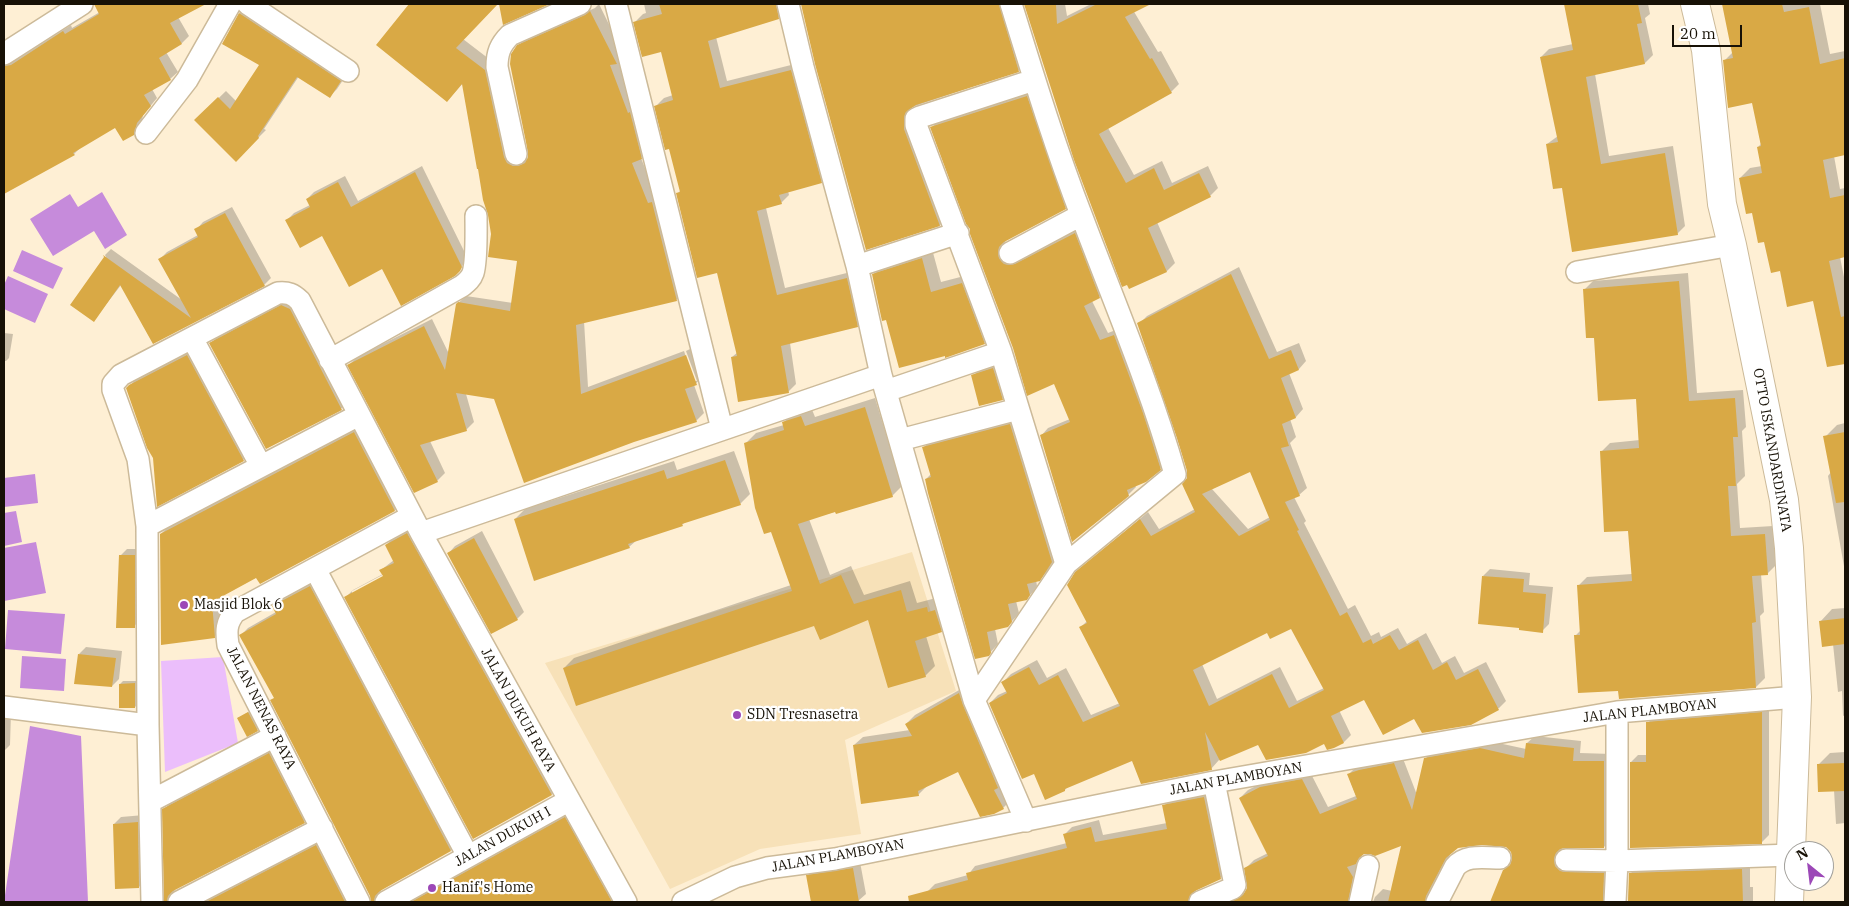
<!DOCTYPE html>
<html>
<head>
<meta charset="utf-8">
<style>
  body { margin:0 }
  #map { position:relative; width:1849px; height:906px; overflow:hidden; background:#feefd4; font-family:"IBM Plex Serif",serif }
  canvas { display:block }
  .frame { position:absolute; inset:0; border:5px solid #171106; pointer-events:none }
  .north { position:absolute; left:1784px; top:841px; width:50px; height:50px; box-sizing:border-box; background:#fff; border:1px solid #a2a09b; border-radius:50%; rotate:331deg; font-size:14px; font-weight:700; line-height:20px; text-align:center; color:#171106 }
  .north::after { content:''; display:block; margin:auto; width:18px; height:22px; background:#9c48b7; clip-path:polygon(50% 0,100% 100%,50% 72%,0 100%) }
  .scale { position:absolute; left:1672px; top:25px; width:70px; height:22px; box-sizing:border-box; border:2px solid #171106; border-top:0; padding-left:6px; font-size:15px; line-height:18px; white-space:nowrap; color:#171106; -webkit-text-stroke:4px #fff; paint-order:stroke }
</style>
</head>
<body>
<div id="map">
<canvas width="1849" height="906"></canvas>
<div class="frame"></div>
<div class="north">N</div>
<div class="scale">20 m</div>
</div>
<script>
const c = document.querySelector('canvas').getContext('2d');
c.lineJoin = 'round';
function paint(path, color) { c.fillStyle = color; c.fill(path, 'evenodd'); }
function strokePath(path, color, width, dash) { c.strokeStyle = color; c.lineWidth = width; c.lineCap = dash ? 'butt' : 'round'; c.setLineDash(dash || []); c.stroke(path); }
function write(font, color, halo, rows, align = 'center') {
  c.font = font + ' "IBM Plex Serif",serif'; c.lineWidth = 4.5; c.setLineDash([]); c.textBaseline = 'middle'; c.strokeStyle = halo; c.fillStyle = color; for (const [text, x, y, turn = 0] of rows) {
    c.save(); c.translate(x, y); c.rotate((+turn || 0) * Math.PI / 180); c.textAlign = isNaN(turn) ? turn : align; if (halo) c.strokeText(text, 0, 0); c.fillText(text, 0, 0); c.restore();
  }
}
paint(new Path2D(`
  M912,552l44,139 -111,49 16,94 -101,15 -90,40 -125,-226z`), '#f7e1b8');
paint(new Path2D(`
  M223,657l15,86 -73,29 -4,-111z`), '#ebbefb');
paint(new Path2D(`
  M102,192l25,43 -22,14 -11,-18 -41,25 -23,-37 40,-25 8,13z
  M22,250l41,18 -10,21 -40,-18z
  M8,276l40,18 -13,29 -31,-14v-24z
  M35,474l3,29 -34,4v-29z
  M16,511l6,31 -18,4v-33z
  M36,542l10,51 -42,8v-53z
  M8,610l57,4 -4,40 -56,-5z
  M22,656l44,3 -2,32 -44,-3z
  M30,726l51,10 7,166h-84z`), '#c68bdb');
paint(new Path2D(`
  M97,4h105l-24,13 11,19 -7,7 -16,9 12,20 -8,7 -18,10 5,9 -14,17 -2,11 -8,8 -17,-8 -35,21 -7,7 -70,39v-129l8,-5 7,-1 52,-33 1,3 28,-16 -4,-7z
  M411,4h86l-34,35 30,23 28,96 7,1 -10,-113 9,-8 68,-30 4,-4 25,51 25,95 -8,8 15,38 28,96 -8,8 -92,21 4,66 96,-36 10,30h3l-11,-30 8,-4 10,29 -10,9 10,28 -8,8 -230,-27 8,28 -8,8 -36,11 15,32 -8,8 -88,-116 8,-8 75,-38 17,35 8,-50 9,-8 47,7 6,-43 -27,-26 -28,-152 -17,19 -69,-56z
  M644,4h141l1,6 -8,8 -62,19 11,44 72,-18 30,111 -8,8 -33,9 1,4 -8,8 -15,5 19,80 70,-17 10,47 -8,8 -67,17 6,41 -8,8 -56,-35 6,-5 -20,-80 -41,-78 4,-4 -11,-43 -14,-41 8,-8 9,-3 -11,-44 -27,-29 8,-8 3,-1z
  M802,4h206l18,59 -8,8 -106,36 -1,3 37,107 -8,8 -74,23z
  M1025,4h40l2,12 24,-12h47l-5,6 25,42 3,-1 18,33 -8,8 -63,36 26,47 28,-14 10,22 36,-17 10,22 -8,8 -53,26 18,41 -8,8 -37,16 -45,-101z
  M1565,4h83l2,10 -5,4 8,37 -8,8 -50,11 14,82 64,-10 12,80 -8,8 -114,-48 -16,-42 11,-8 -17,-79 8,-8 24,-5z
  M1723,4h97l10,50 15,-3v103l-11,2 6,33 5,-1v68l-5,1 5,25v80l-17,4 -14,-67 -33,-30 -16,-28 -25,-63 10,-10 12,-2 -4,-19 3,-3 -8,-43 -29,-40 9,-9z
  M248,6l99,68 -10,15 -7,7 -31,-20 -35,53 2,1 -30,30 -40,-40 30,-29 11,11 24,-37 -38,-21 17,-31z
  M1034,89l38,112 -7,7 -59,32 -2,5 78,-19 25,64 -8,7 -7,4 16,32 13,-5 46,133 -7,8 -25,16 1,2 -8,8 -87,-59 7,-8 22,-9 -15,-37 -41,-34 -43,-120 -39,-101 7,-7z
  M422,166l46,93 -14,16 -72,-7 -60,-33 -35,-15 7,-7 16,-8 -3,-6 7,-7 31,-16 13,25z
  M232,207l39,71 -7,7 -111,58 -32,-58 -27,35 -22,-15 34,-48 -1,-2 6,-6 71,51 -22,-41 7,-7 31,-17 -2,-5 7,-8z
  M932,249l9,33 31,-8 22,59 -10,10 -111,-68 10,-10z
  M1239,267l38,85 22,-9 7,18 -7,8 -10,4 14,36 -7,8 -6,2 6,18 -6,6 17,45 -8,7 -5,2 12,24 -2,2 44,86 7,-4 16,31 8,-4 2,5 17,-9 9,16 19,-11 16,30 13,-7 9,17 22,-11 20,39 -7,7 -29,16 -55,-7 -50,-19 -26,12 12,25 -7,7 -86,1 -39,17 -8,9 -79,-10 -64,27 -3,4 -30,-18 -45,-69 8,-8 9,-4 -4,-9 8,-8 26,-14 10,18 19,-10 25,47 29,-12 -39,-76 6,-6 -2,-56 63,-53 11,17 36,-20 -7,-30v-8l-49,-147 8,-8zM1251,470l19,47 -22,12 -36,-40zM1291,627l33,61 -27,13 -17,-34 -63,32 -15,-35 65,-33z
  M1688,273l9,120 46,-3 3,37 -4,4 3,45 -8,8 3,44 33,-2 3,39 -9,9h-6l3,38 -4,4 5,62 -9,9 -137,2 -44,-53 6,-6 -3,-44 9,-9 45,-3 -3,-45 -28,-77 9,-9 30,-3 -3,-43 -42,-61 -11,-46 9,-9z
  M290,299l59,102 -7,7 -75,40 -56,-105 7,-7z
  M4,333l9,1 -4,24 -3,3h-2z
  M194,349l56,104 -7,7 -89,-2 -27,-69 10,-11z
  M999,363l9,30 -6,6 -29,-23 6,-6z
  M875,398l27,88 -10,10 -83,23 21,56 21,-9 13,29 46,-14 7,22 19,-5 15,23 -10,10 -15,5 9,30 -10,10 -56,-58 -54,6 -251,44 10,-10 217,-73 -45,-142 10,-10 28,-8 -1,-2 10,-10 18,-6 4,10z
  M1018,417l41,136 -12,19 -8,8h-3l1,6 -3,5 -8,8 -10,2 3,12 -4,5 -8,8 -12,3 3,15 -10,11 -62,-176 5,-5 -7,-27 7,-7z
  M1845,423v149l-17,-96 3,-4 -6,-35 12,-12z
  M362,425l40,77 -7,8 -135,73 -3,-6 -37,20 2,32 -8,8 -53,-103 8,-8z
  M734,451l16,43 -10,10 -54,17 -4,4 -45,15 -8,7 -114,-28 10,-10 149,-48 3,9z
  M414,527l145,260 -7,7 -78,44 -128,-241 7,-7 30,-16 -2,-4 13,-10 -8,-15 7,-7zM388,572l1,2 -37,20v-3z
  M482,531l42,81 -7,7 -69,-65 7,-8z
  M127,549h14l1,70 -8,7 -14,-70z
  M1490,569l40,4 -1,12 24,2 -4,37 -7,7 -59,-55z
  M317,579l141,264 -7,7 -69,39 -2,4 4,9h-11l-2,-6 -96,-198 -34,-63 7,-7 28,-16 -3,-5 8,-8z
  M1845,608v107l-2,1 -1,-25 -4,1 -5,-48 -13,-22 12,-13z
  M86,647l36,4 -3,28 -7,7 -33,-32z
  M123,681h15v23l-3,3 -15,-23z
  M968,685l44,114 -9,9 -44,-38 -32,16 -9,9 -64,-50 9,-8 47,-7 -4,-6 9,-9z
  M1769,705v130l-7,7 -131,-80 7,-7h9l1,-32 7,-8z
  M4,709l7,3 -1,33 -6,6z
  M252,710l8,17 -3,3 -19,-12z
  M1535,736l46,5 -1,12 32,1v85l-8,8 -42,1 -1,4 50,14 3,36h-122l12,-31 9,-9 -1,-10 -4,-5 -33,-3 -18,3 -6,6 -18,35 2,14h-62l2,-5 8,-8 9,2 11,-47 -39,9 -8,9 4,7 -1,33h-136l23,-10 3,-5 -3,-19 8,-8 14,-7 -28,-55 8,-8 22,-11 40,-7 18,35 28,-11 -8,-21 8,-8 46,-11 15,39 8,-36 8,-8 56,-10 37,8 1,-6z
  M277,747l34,67 -7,8 -129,67 -1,4 3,9h-11l-2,-92 7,-8z
  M1845,752v71l-9,1 -2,-34 -16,-25 12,-12z
  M1212,790l16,80 -8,8 -24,11v10l3,3h-269l-3,-10 8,-8 33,-9 7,-9 92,-23 -3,-8 8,-8 27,-7 4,15 64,-12 -3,-17 8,-8z
  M572,811l52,91h-217z
  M144,815l2,64 -7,8 -25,-63 7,-7z
  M324,839l33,63h-156z
  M860,862l6,32 -8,7 -46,1 -5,-26 7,-7z
  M1750,862v25h3v15h-125l2,-28 8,-8z`), '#0003');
paint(new Path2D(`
  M94,4h112l-36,19 12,21 -23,14 12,22 -27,15 7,11 -14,17 -3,12 -11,6 -8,-13 -42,25 2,2 -71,39v-128l7,-1 52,-34 2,3 34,-20z
  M409,4h89l-42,44 29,22 19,87 3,6 6,3h5l7,-3 3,-6v-5l-18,-88 1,-10 6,-9 68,-30 5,-4 27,53 -7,1 18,48 2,-1 12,47 -10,4 16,40 4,-1 25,99 -101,24 5,69 105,-39 11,30 -12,4 12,33 -63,20 -110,41 -30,-84 -38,-6 11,38 -47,14 18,37 -24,11 -67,-128 77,-39 21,44 11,-66 2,-2 52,9 7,-50 -29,-4 3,-23 -3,-19 -5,-15 -5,-31h-1l-15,-85 -15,18 -71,-57z
  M499,4h51l-47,21z
  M659,4h117l3,15 -71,22 12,47 71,-18 31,113 -43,12 3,9 -25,7 20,84 70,-17 11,49 -77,19 8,47 -51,9 -7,-45 6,-1 -20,-83 -20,5 -21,-85 4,-1 -11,-43 -4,1 -11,-44 19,-6 -12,-48 -19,5 -9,-35 29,-8z
  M801,4h198l20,68 -103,33 -10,7 -2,6v11l36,97 -74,24 -51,-186z
  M1024,4h32l1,20 40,-20h54l-26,13 25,42 2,-1 20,35 -73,41 27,49 28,-15 10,22 35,-17 12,24 -63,31 19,44 -38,17 -2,-4 -5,2 -48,-127z
  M1564,4h74l4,19 -5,1 8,40 -59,13 15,87 64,-11 13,82 -106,17 -10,-64 -9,1 -7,-45 12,-2 -18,-85 33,-7z
  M1722,4h60l2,8 25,-5 11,57 25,-6v97l-22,5 7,38 15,-3v62l-16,4 12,56 4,-1v48l-18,3 -14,-66 -26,6 -7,-36 -9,2 -7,-31 -6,1 -6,-30 -6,1 -7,-36 23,-5 -5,-26 4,-1 -9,-43 -24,5 -5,-48 10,-2z
  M239,13l102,68 -11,17 -33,-21 -39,59 1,2 -23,24 -42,-42 24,-23 12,12 29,-44 -37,-21z
  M1027,96l39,113 -62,33 -5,5 -1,6 1,5 5,6 6,1 5,-1 60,-31 25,65 -16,8 16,34 14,-5 29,78 18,57 -15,12 -19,8 2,6 -57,46 -32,-107 30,-13 -16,-38 -27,12 -14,-48 -43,-114v-5l-4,-5 -36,-97z
  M415,172l47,95 -2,4 -5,5 -54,30 -19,-37 -33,18 -27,-51 -22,12 -15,-28 25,-13 -4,-8 32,-17 13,25z
  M225,213l40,73 -112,58 -33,-59 -26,37 -24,-17 34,-48 -1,-2 88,63 -33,-59 40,-22 -4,-8z
  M922,258l9,34 31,-9 23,61 -40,14v-2l-46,12 -13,-48 -4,1 -10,-47z
  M1231,274l38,85 22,-9 8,20 -18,8 15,40 -14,6 7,22 -8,2 19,48 -15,6 14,28 -2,1 43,85 7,-4 16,31 8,-4 2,5 17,-9 9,15 19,-10 15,30 14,-8 9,18 22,-11 21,41 -28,15 -49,8 -8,-14 -31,16 -19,-35 -33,16 13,27 -10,5 -7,2 -3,-6 -18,9 -40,7 -8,-15 -38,16 -15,-29 7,38 -71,14 -9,-23 -67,28v2l-20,9 -11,-26 -12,5 -33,-76 18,-10 -6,-11 28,-15 10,18 19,-10 25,47 37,-16 -41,-79 8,-4 -20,-38 8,-13 65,-53 11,17 44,-24 -13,-28 5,-6v-7l-10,-33 -40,-115zM1250,472l20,48 -31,16 -37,-42zM1291,629l33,61 -35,18 -17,-34 -63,32 -16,-36 74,-37 3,6z
  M1679,281l10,120 46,-3 3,39h-5l3,49h-8l3,50 34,-2 3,41 -16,1 4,46 -4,1 4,65 -137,11 -1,-8 -40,2 -4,-58h6l-3,-50 55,-4 -4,-50 -24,1 -4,-81 39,-3 -3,-49 -38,2 -4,-63h-8l-3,-49z
  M281,305l9,4 52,101 -76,39 -57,-106z
  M187,355l57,106 -87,46 -4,-49 -6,-10 -21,-60 3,-3z
  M993,368l10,32 -24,6 -8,-31z
  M865,407l28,90 -57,17 -1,-2 -37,12 22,60 21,-9 13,29 47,-14 6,22 20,-5 1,5 7,-2 7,22 -27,9 11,36 -38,11 -20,-68 -48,20 -6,-14 -238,80 -13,-38 229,-77 -21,-59 -7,2 -9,-26 -11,-65 40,-13 -2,-8 19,-6 4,10z
  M1010,424l42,138 -12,19 -13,3 3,11 -3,5 -19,4 4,18 -4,5 -21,5 4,21 -2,3 -14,3 -47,-166 -3,-14 6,-2 -9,-30z
  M354,432l41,79 -135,73 -4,-6 -44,24 3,36 -54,7 -1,-111z
  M1845,432v70l-9,1 -13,-67z
  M725,460l16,45 -59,19 1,2 -55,18 2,4 -96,33 -20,-62 150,-49 3,9z
  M407,533l145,262 -79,44 -129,-242 39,-21 -4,-6 15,-7 -9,-18z
  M474,538l44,82 -27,14 -44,-81z
  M119,555h16v73h-19z
  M1482,576l42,3 -1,13 23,2 -3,39 -24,-3v-2l-41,-4z
  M310,586l141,265 -71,40 -5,5 -1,6h-3l-1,-6 -37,-73 -63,-123 4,-2 -35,-63 37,-21 -4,-8z
  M1845,618v26l-23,3 -3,-26z
  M78,654l38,4 -4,29 -38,-3z
  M135,683v25h-16v-24z
  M959,693l4,12 35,83 -4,2 10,19 -10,5 -14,3 -22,-45 -40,19 1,5 -58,8 -8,-59 59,-9 -7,-12z
  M248,712l10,19 -11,6 -10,-19z
  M1762,712v132l-132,4v-86h16v-40z
  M1526,743l48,5 -1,13h31v87h-38l-6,1 -4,4 -2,6 1,7 5,5 5,1 39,1 -1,29h-113l13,-32 7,-5 2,-7 -1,-6 -5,-5 -24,-2 -24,3 -12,10 -20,38 -1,6h-37l13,-56 -26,10 -5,-2h-6l-5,4 -3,6 -9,3 6,10 -5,25h-117l12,-7 4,-7 -3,-20 24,-12 -29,-58 21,-11 42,-8 18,35 37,-15 -10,-25 12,-4 35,-7 18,47 12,-52 56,-10 44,10z
  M269,753l36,70 -132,68 -5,5 -1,6h-3l-2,-93z
  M1845,763v28l-27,1 -1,-28z
  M1204,797l17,82 -26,12 -5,4 -2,7h-279l-1,-6 60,-16 -2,-7 101,-25 -4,-14 28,-7 4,15 72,-13 -5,-24z
  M565,817l47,85h-201z
  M138,822l1,66 -24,1 -2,-65z
  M316,845l29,57h-139z
  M853,868l6,34h-48l-5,-27z
  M1742,869l1,33h-115l1,-29z`), '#d9a945');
const minor = new Path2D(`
  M248,4l100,67
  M616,4l106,425
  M788,4l15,63 54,199 24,109 93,325 52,121
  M4,54l78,-50
  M1034,80l-114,37 -4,2v6l85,227 65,212
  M146,133l41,-53 43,-76
  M516,154l-19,-87c0,-14 3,-22 13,-32l70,-31
  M1010,253l71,-38
  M857,266l101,-33
  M1577,272l155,-27
  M192,338l69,128
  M330,360l132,-74c5,-4 9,-7 11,-13 4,-13 3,-42 3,-57
  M886,391l115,-39
  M900,440l118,-31
  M147,526l212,-111
  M421,533l460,-158
  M315,569l153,287
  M974,700l92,-136 109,-90c-25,-88 -61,-172 -93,-257 -27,-70 -49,-142 -71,-213
  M4,707l144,18
  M151,801l124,-65
  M1566,860l51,1 175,-6
  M152,902l-4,-177 -1,-199 -9,-67 -25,-69v-6l8,-9 157,-82c10,-1 15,1 22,8l121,232 205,369
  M179,902l143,-74
  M359,902l-131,-257c-2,-14 -2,-22 7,-33l177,-96
  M386,902l182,-101
  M683,902l52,-25 32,-9 68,-9 379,-77 403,-70 180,-15
  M1200,902l33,-14 2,-3 -21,-103
  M1360,902l8,-36
  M1437,902l18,-35c11,-13 29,-9 45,-9
  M1615,902l2,-41v-149`);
const primary = new Path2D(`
  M1695,4l11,46 16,154 10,41 52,255 5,48 8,149 -8,205`);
strokePath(minor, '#ccba99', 24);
strokePath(primary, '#ccba99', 30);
strokePath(minor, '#fff', 21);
strokePath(primary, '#fff', 28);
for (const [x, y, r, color] of [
  [184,605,5,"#9c48b7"],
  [737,715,5,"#9c48b7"],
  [432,888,5,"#9c48b7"]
]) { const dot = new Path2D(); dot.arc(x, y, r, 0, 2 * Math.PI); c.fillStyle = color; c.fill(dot); strokePath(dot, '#fff', 2); }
write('14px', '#171106', '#fff', [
  ["OTTO ISKANDARDINATA",1772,450,80],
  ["JALAN NENAS RAYA",261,708,63],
  ["JALAN DUKUH RAYA",518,710,61],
  ["JALAN PLAMBOYAN",1650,711,-6],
  ["JALAN PLAMBOYAN",1236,779,-10],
  ["JALAN DUKUH I",503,837,-29],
  ["JALAN PLAMBOYAN",838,856,-10]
]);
write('14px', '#171106', '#fff', [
  ["Masjid Blok 6",194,605],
  ["SDN Tresnasetra",747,715],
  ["Hanif's Home",442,888]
], 'left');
</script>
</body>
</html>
